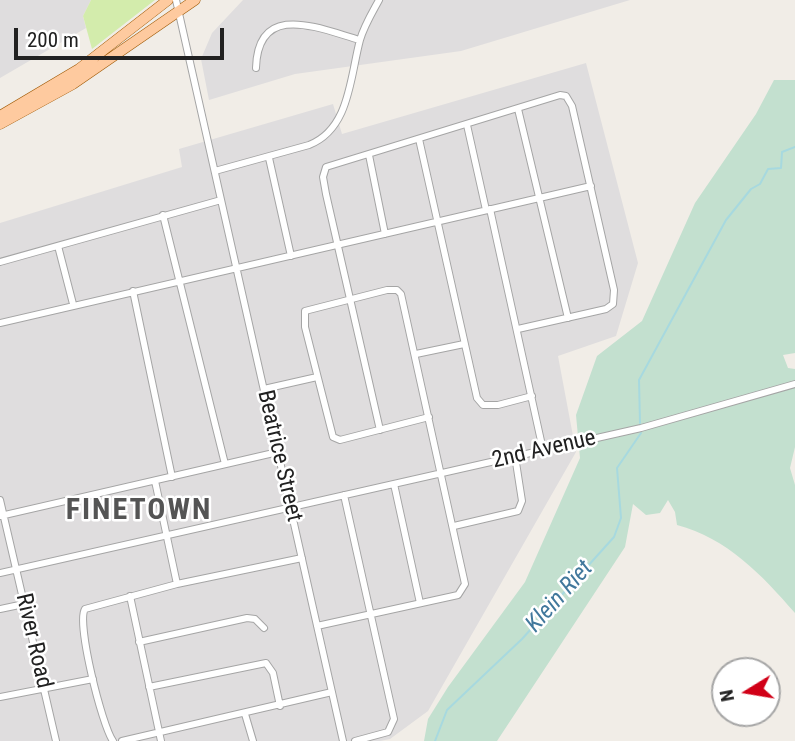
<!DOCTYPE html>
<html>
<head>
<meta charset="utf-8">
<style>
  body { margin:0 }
  #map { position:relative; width:795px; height:741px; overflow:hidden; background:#f1ede7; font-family:"Roboto Condensed",sans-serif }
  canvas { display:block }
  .north { position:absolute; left:711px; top:657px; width:70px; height:70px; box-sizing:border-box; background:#fff; border:2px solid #a6a6a6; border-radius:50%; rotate:259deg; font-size:19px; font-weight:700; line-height:28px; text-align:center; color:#212121 }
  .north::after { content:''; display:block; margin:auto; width:24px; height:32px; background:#d10017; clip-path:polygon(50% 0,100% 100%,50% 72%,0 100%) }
  .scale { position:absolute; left:14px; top:28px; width:210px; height:32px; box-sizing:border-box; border:4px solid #212121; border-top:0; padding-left:9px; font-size:21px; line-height:24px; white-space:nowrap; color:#212121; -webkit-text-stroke:5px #fff; paint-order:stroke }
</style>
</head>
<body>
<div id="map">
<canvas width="795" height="741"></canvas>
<div class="north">N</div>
<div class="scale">200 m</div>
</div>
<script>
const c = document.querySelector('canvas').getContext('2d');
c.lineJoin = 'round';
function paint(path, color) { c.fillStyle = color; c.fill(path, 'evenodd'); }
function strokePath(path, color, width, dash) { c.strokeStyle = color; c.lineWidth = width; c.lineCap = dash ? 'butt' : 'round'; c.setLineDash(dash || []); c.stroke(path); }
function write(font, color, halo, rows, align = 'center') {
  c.font = font + ' "Roboto Condensed",sans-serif'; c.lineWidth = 5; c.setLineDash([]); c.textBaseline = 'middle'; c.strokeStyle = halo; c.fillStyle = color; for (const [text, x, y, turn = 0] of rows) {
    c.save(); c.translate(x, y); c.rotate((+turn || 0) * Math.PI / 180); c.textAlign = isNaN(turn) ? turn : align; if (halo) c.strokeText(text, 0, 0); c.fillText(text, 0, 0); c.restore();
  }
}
paint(new Path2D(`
  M0,0h91l-8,16 3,12 -86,50z
  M243,0h387l-169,51 -166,23 -86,26 -8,-41 11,-26z
  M586,63l52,200 -22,73 -58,20 18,96 -148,259 -38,28 -10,2h-380v-518l182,-56 -3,-18 154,-45 9,30z`), '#dfddde');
paint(new Path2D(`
  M91,0h64l-63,49 -9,-33z`), '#d3ecac');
paint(new Path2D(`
  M774,80h21v273l-12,2 5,13 7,1v78l-5,21 5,17v128c-33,-38 -68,-75 -118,-88l-2,-13 -7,-12 -8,13 -14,2 -13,-11 -8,43 -128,194h-73l4,-22 20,-32 77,-105 55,-124 -4,-43 21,-59 45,-35 53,-118 61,-89z`), '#c3e0cf');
strokePath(new Path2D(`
  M640,423l-1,-43 87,-160 25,-31 9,-5 8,-15 13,-1 1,-16 13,-5
  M435,741l12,-31 75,-71 92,-102 7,-19 -4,-50 24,-35`), '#a7d9df', 2);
const street = new Path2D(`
  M176,0l167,741
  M256,68c2,-68 64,-39 104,-28
  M518,109l50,209
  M467,125l19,85
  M419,139l58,259 6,7h15l34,-9
  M369,155l16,79
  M269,158l22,98
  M215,171l94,-26c41,-16 41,-68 51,-105 4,-14 12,-27 19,-40
  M490,209l53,241
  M163,215l62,249
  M58,246l15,58
  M0,262l221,-62
  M133,291l39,186
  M0,323l591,-137
  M416,354l48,-10
  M264,389l53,-12
  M380,430l-54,-236 -3,-17 3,-10 234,-72 6,1 6,10 42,184 -1,14 -7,5 -88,20
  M155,481l22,103
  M394,484l26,119
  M344,495l50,224 -6,13 -33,9
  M0,500l56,241
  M0,516l278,-64
  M454,526l64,-15 4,-10 -7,-45
  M0,573l641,-145 154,-44
  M130,596l31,145
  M0,609l24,-5
  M317,626l141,-31 7,-11 -64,-290 -4,-4h-10l-82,21v16l28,110 7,3 89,-23
  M139,642l108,-24 8,1 9,9
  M149,687l117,-24 7,10 7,33
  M0,697l93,-18
  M245,714l8,27
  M113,741c-11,-15 -37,-119 -28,-132l92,-25 125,-26
  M122,741l210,-49`);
const primary = new Path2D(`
  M0,116l79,-47 89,-69
  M0,124l73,-40 122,-84`);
strokePath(street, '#a5a5a5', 8);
strokePath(primary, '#9d5700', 11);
strokePath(street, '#fff', 6);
strokePath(primary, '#feca9f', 10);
write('23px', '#212121', '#fff', [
  ["2nd Avenue",544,450,-13],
  ["Beatrice Street",279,456,77],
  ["River Road",33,641,77]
]);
write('italic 24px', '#41789c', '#fff', [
  ["Klein Riet",560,597,-48]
]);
c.letterSpacing = '2px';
write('bold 30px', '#545454', '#fff', [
  ["FINETOWN",139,511]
]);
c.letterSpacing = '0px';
</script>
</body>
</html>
